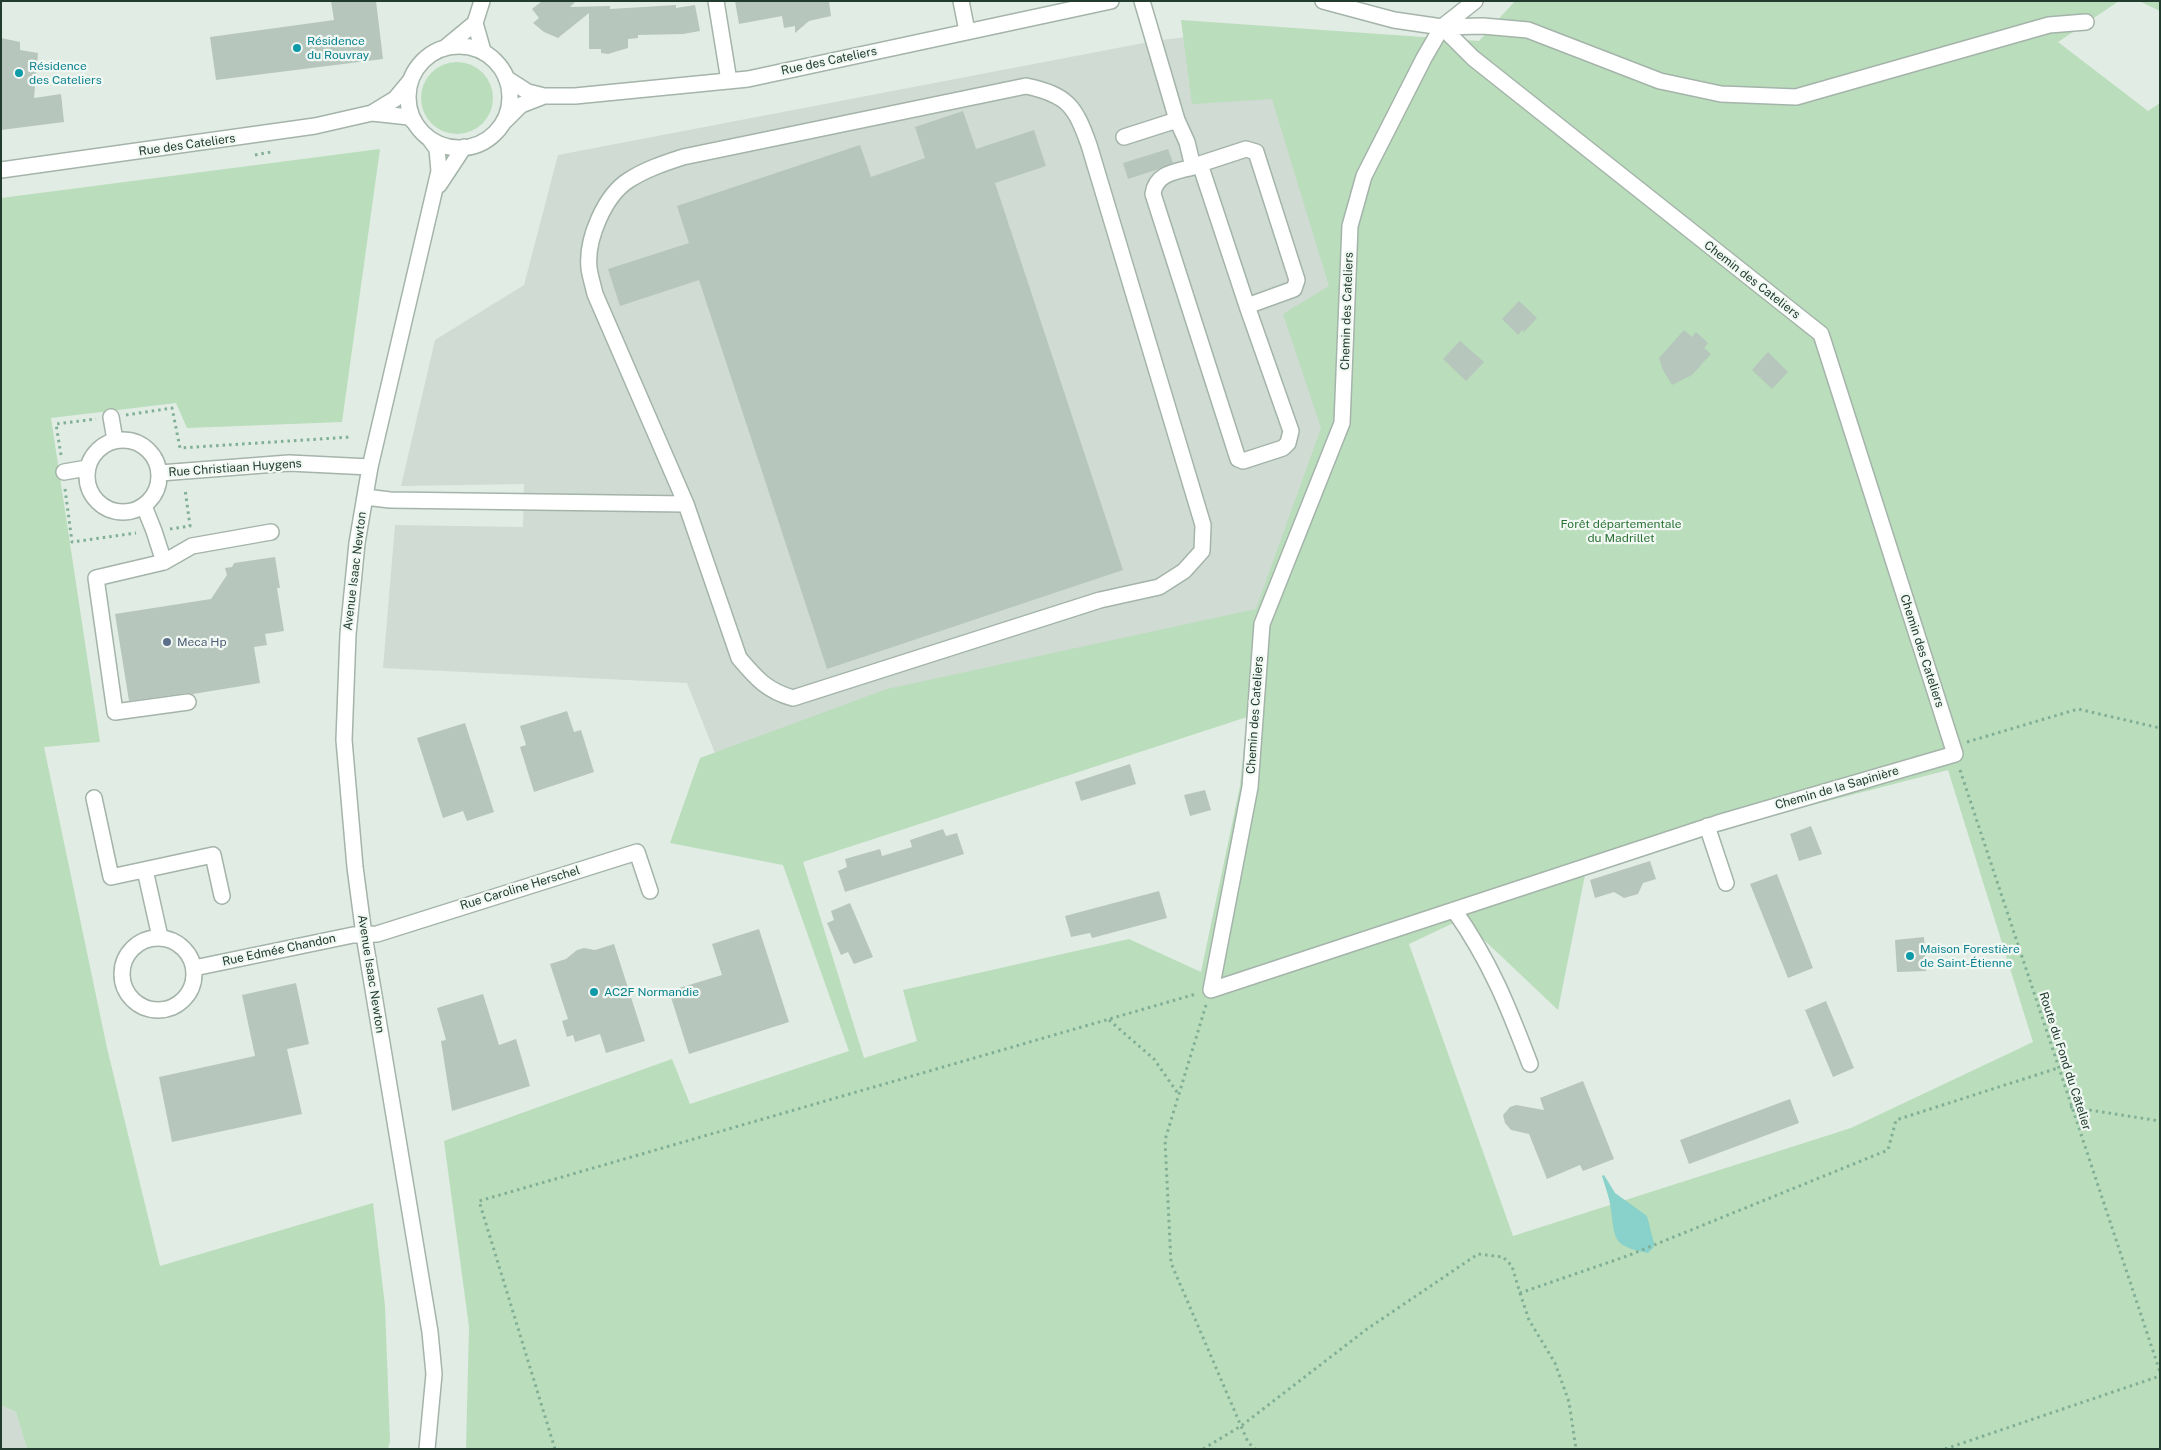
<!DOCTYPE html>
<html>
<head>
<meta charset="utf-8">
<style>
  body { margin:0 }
  #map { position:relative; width:2161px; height:1450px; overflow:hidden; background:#e1ece4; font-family:"Public Sans",sans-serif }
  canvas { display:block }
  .frame { position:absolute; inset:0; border:2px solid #213c2f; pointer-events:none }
</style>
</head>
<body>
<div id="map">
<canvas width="2161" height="1450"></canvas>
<div class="frame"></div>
</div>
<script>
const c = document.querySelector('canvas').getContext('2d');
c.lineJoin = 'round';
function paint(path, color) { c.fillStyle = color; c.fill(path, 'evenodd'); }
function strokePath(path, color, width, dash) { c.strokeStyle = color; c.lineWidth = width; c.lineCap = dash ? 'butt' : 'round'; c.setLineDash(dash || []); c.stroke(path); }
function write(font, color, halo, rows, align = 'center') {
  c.font = font + ' "Public Sans",sans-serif'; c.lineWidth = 4.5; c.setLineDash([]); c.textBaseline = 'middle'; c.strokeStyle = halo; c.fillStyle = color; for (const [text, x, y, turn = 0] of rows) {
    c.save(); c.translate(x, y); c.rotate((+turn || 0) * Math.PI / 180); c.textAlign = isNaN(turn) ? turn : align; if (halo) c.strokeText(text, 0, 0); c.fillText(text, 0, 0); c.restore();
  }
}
paint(new Path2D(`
  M1202,35l76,57 59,191 -15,143 -65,185 -538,152 -32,-80 -304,-15 12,-143 128,2 1,-43 -123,2 34,-146 89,-55 34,-130 596,-114z
  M1,1405l15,7 11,37h-26z`), '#cfdbd3');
paint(new Path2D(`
  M1515,1h604l-61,41 90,69 12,-8v1346h-1694l3,-122 -25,-186 228,-82 18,45 159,-53 -66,-186 -113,-22 30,-85 187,-69 369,-80 65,-181 -38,-114 46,-28 -57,-187 -80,5 -11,-84 298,21zM1247,717l-7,69 -39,186 -72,-33 -226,51 14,51 -53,17 -61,-196zM1948,770l85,272 -182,86 -338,108 -104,-292 53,-25 96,91 27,-135 185,-59z
  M2139,1h21v10z
  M421 98a36 36 0 1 1 72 0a36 36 0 1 1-72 0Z
  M380,149l-38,273 -155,6 -11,-25 -125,15 49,324 -56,5 63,301 53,218 213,-63 12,103 5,135 -2,8h-361l-11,-37 -15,-7v-1207z`), '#baddbb');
paint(new Path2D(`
  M1604,1175l11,18 32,23 7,27 -1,5 -5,5c-34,-7 -33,-11 -37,-43 -1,-11 -6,-24 -9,-34z`), '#89d1cb');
paint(new Path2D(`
  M331,1h45l7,58 -167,21 -6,-43 124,-17z
  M542,1h34l-6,6 40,-1v3l66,-4v3l19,-3 5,26 -17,3 -45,1v3l-10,1v9l-20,6 -7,-1v-4h-12v-36l-31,25 -14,-6 -11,-9 6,-5 -7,-9z
  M735,1h94l2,15 -22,5 -14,12v-7l-11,2 -2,-12 -43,8z
  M1,38l19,4v8l18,3 -4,45 27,-4 3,28 -63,8z
  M963,111l13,38 58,-19 12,36 -51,17 128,387 -296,99 -128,-389 -79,26 -12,-37 81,-26 -12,-37 183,-61 11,32 54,-19 -10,-31z
  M1168,149l5,14 -17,7 -28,9 -5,-16z
  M1519,301l18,17 -13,14 -2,-2 -4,5 -16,-16z
  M1684,330l8,7 4,-5 12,11 -4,5 7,6 -19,21 -20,10 -9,-15 -4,-12z
  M1460,341l24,21 -18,19 -23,-22z
  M1768,352l20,20 -16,17 -20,-19z
  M275,557l5,31h-3l7,43 -19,3 2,11 -13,2 6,36 -67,11 -6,-1 -58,8 -14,-87 96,-15 16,-24 -2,-7 7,-1 2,-4z
  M567,711l7,21 7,-2 13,42 -60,20 -14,-45 6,-2 -6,-19z
  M465,723l29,89 -27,9 -4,-10 -20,7 -26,-80z
  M1130,764l6,20 -55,17 -6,-19z
  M1205,790l6,20 -21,6 -6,-21z
  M1811,826l11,28 -23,7 -9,-27z
  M943,829l3,7 11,-3 7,21 -119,38 -7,-21 9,-4 -2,-8 35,-10 2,7 30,-9 -2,-7z
  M1650,861l6,18 -13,4 -5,11 -14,4 -10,-6 -19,6 -5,-18z
  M1777,874l36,94 -25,10 -38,-94z
  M1159,891l8,27 -75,20 -2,-5 -19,4 -6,-21z
  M850,903l23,54 -19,7 -6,-12 -7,3 -14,-32 7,-3 -3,-9z
  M759,929l30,93 -100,32 -20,-63 53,-16 -10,-31z
  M1924,937l2,34 -29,1 -2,-32z
  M614,944l31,97 -39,12 -6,-19 -25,8 -2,-7 -6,2 -5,-16 6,-2 -18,-55 16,-5 11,-9 7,-2 11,2z
  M296,983l13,61 -22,5 15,65 -130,28 -13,-65 96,-21 -13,-61z
  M483,994l16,51 17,-6 14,47 -78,25 -11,-70 5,-1 -9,-32z
  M1826,1001l28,67 -21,9 -28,-67z
  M1583,1081l31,78 -31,12 -3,-6 -33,14 -18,-45 -18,-4 -6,-7 -2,-8 7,-8 6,-2 28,5 -4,-12z
  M1790,1099l9,24 -110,41 -9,-24z`), '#b6c6bd');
const minor = new Path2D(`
  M482,1l-7,22 8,28
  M716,1l13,80
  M961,1l6,30
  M1323,1l71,19 48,7 41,-1 45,4 132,51 61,13 75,3 253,-72 37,-3
  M1442,27l31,31 348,276 134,420 -237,69 -507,167 39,-203 12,-163 80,-201 8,-197 14,-50 60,-118 18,-31 33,-26
  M408 97a51 51 0 1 1 102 0a51 51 0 1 1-102 0Z
  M446,47l29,-24
  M506,78l22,14 16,4h31l173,-17 363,-78
  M372,113l37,4 7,7
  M1177,120l10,22 6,25 7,-3 46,-15 10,3 41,128 -3,9 -47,17 -47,-142
  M505,121l16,-16 23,-9
  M1124,137l53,-17 -35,-119
  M1193,167c-18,5 -37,6 -40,27l85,265 5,2 40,-13 5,-5 3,-12 -44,-125
  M1,170l314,-44 57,-13 23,-14 15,-18
  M439,185l25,-38
  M111,417l4,23
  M87 476a36 36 0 1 1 72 0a36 36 0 1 1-72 0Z
  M64,472l23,-4
  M160,473l129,-10 81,4
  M365,497l25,3 296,4 -91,-210c-2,-9 -5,-18 -6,-26 -3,-29 16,-73 40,-88 17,-11 36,-17 54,-23l343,-71c42,9 49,20 63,59l114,380 -1,26 -18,20 -25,16 -59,13 -307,98c-26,-7 -37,-20 -54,-40l-53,-154
  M144,506l10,25 10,31
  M188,702l-73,10 -19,-134 68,-16 28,-16 79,-14
  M94,798l17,79 102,-22 9,41
  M1707,826l19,57
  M145,870l15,67
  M1454,910c36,51 54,96 76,154
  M122 974a36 36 0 1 1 72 0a36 36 0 1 1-72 0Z
  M194,968l159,-33 24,-1 260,-82 13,39
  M427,1449l7,-75 -4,-42 -66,-397 -9,-68 -11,-127 4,-106 9,-91 13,-76 69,-296 -2,-22 -8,-11`);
strokePath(minor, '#a4b4aa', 18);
strokePath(new Path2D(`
  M255,155l16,-3
  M126,415l46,-7 8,40 171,-11
  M61,455l-5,-31 40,-5
  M65,489l7,53 64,-9
  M170,529l20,-3 -5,-37
  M1967,742l111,-33 82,19
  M1960,770l200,602
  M1206,1005l-41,135 6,123 70,163 7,16 7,7
  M1109,1020l45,39 25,36
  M2070,1107l90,14
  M1520,1293l9,27 26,43 14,39 7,47
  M555,1449l-76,-248 717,-207
  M1203,1449l38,-23 126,-97 111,-75 25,3 9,9 8,27 107,-37 261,-106 8,-30 162,-52
  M1945,1449l215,-73`), '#81af96', 3, [2.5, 4]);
strokePath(minor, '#fff', 15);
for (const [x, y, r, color] of [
  [297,48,5,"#0f9aa8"],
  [19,73,5,"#0f9aa8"],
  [167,642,5,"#5c6f8a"],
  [1910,956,5,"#0f9aa8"],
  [594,992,5,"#0f9aa8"]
]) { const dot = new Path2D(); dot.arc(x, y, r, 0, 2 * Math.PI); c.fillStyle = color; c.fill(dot); strokePath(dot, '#f1f8f3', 2); }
write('12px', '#0d838f', '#f1f8f3', [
  ["Résidence",307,41],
  ["du Rouvray",307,55],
  ["Résidence",29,66],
  ["des Cateliers",29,80],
  ["Maison Forestière",1920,949],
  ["de Saint-Étienne",1920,963],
  ["AC2F Normandie",604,992]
], 'left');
write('12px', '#213c2f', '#f1f8f3', [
  ["Rue des Cateliers",829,61,-12],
  ["Rue des Cateliers",187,145,-8],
  ["Chemin des Cateliers",1752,280,38],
  ["Chemin des Cateliers",1347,311,-88],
  ["Rue Christiaan Huygens",235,468,-4],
  ["Avenue Isaac Newton",355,571,-83],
  ["Chemin des Cateliers",1922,651,72],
  ["Chemin des Cateliers",1255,715,-86],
  ["Chemin de la Sapinière",1837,788,-16],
  ["Rue Caroline Herschel",520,888,-17],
  ["Rue Edmée Chandon",279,950,-12],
  ["Avenue Isaac Newton",371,974,81],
  ["Route du Fond du Câtelier",2065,1061,72]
]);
write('12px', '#2c7337', '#f1f8f3', [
  ["Forêt départementale",1621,524],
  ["du Madrillet",1621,538]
]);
write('12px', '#4e5e75', '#f1f8f3', [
  ["Meca Hp",177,642]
], 'left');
</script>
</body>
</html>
